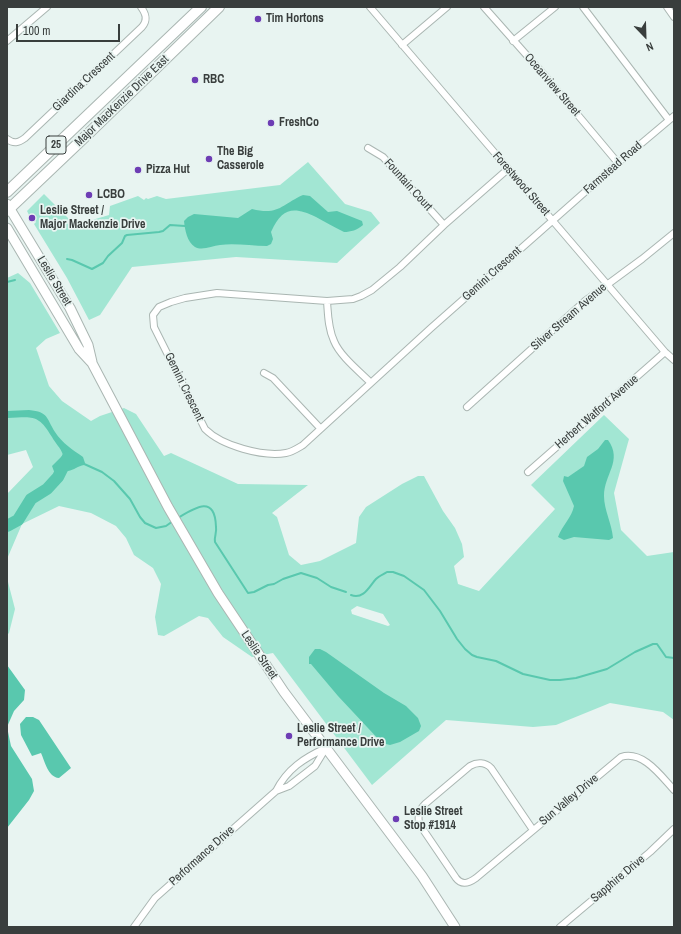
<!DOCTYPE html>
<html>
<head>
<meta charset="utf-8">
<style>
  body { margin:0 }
  #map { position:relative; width:681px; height:934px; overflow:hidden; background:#e8f4f1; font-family:"Archivo Narrow",sans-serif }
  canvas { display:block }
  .frame { position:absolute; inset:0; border:8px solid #393e3d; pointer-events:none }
  .north { position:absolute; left:625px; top:16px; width:40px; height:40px; -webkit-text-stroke:3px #e8f4f1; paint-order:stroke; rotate:157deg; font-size:11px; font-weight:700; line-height:16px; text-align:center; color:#393e3d }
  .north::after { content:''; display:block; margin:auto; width:14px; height:18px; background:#393e3d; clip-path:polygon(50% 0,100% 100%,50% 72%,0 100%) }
  .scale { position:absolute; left:16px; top:24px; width:104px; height:18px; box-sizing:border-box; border:2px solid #393e3d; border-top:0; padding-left:5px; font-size:12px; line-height:14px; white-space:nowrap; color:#393e3d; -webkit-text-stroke:3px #e8f4f1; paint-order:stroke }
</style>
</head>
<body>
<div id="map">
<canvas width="681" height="934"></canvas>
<div class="frame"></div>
<div class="north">N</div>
<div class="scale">100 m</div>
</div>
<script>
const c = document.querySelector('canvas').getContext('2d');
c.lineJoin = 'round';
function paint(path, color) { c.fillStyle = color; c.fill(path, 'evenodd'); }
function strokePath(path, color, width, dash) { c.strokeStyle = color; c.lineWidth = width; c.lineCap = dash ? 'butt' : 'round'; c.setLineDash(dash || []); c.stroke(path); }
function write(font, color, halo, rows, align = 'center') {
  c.font = font + ' "Archivo Narrow",sans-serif'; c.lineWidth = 3.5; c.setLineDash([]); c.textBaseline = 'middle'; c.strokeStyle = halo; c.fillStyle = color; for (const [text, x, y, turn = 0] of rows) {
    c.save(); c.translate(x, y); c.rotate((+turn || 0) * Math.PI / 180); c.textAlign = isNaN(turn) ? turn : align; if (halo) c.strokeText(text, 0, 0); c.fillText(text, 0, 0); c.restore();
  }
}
paint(new Path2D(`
  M308,162l37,42 26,8 9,11 -43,40 -101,-6 -104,10 -32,48 -11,5 -22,-42 -33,-54 2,-2 -5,-8 -2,1 -2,-4 17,-17 31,31 34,-10 1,-9 28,-10 6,4 2,-2 2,1 9,-3 9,3 114,-14z
  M18,273l12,10 30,50 -14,6 -10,9 13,38 13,15 29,20 9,-5 24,-8 12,6 28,42 7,-3 67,31 70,1 -36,28 5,4 12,38 12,10 19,-4 36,-18 3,-26 7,-10 36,-23 16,-8h6l19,35 12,17 7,16 2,13 -10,9 4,18 21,7 76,-82 -24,-24 73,-70 25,24 -15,54 7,37 26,26 27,-4v168l-11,-8 -53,-9 -54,22 -23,2 -87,-7 -74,65 -99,-132 -21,4 -29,-20 -15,-19 -9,-2 -35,20 -6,-1 -3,-18 6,-33 -8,-16 -19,-13 -8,-17 -10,-12 -25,-13 -32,-7 -37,18 -15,35v-65l26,-27 -7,-17 -19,5v-177zM357,606l26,8 7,11 -2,1 -36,-12 -1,-4z
  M7,578l8,31 -6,24 -2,2z`), '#a2e6d3');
paint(new Path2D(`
  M303,195l7,1 18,16 9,-1 25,10 1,4c-6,5 -12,7 -19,7 -10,-5 -19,-10 -28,-15 -23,-11 -34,-9 -45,15l2,7 -2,5 -4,2c-16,0 -32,-3 -47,-1 -8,1 -18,6 -25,2 -8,-5 -10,-17 -11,-26l4,-4 6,-3 44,4 14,-9c27,7 30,-5 51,-14z
  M29,410c20,2 17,8 26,22 7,11 18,18 28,25l2,6 -1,2c-6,1 -10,5 -16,6 -4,1 -8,1 -13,3l-3,-8 11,-11c-2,-7 -8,-12 -11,-18 -14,-24 -20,-20 -45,-19v-7z
  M605,440h3c15,21 -4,34 -4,56 0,14 8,28 9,42l-4,2 -35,-3 -10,3 -6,-3c4,-11 14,-20 16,-31l-11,-25 1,-5 4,1 16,-11 3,-9 11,-8z
  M315,649h5l6,3 58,41 22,13 12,12 3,8 -2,5 -19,11 -10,3 -8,-2 -44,-47 -27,-32h-2v-7z
  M7,665l18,25 -1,10 -10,11 -7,16 4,19 21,33 2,12 -5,9 -22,28z
  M26,717h7l6,3 32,48 -12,10c-11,-1 -14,-16 -18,-25l-9,3 -11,-21 -1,-11z`), '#59c8ae');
strokePath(new Path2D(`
  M67,259l5,1 20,9 11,-6 5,-7 14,-13 3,-7 2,-1 32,-3 4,-1 7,-6 15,1
  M7,282l8,-2
  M82,463l20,9 12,9 16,18 10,18 5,6 11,5 10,-2 7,-5
  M178,518c18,-11 37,-23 38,9 1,6 -2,9 -1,15l33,51 6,-1 14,-7 6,-1 9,-5 18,-6 16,5 14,9 15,5
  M351,595c13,5 19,-10 25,-16 3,-3 8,-5 11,-7h6l11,4 20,14 16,21 17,28 8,10 7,6 5,2 19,4 27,13 27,6h10l16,-2 31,-9 28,-17 18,-8h4l9,13 8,1`), '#59c8ae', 2);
strokePath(new Path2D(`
  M7,526l11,-6 13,-21 16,-10 11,-12 10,-20`), '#59c8ae', 12);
const minor = new Path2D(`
  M370,7l295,345 9,8
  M484,7l62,70 72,86
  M583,7l86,113
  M667,7l7,10
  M7,41l40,-34
  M513,41l42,-34
  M402,45l45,-38
  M7,139c7,5 11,4 18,-1l117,-111c6,-7 4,-13 -1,-20
  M368,148l15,9 61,68
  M508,169l-64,56 -44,42 -28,23 -11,6 -8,3 -26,2 -110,-8 -32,5 -14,4 -12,5 -6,8 1,12 51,102c17,17 58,28 81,24 6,-1 12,-5 17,-8l128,-117 180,-159 63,-53
  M327,301c1,13 1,27 7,40 6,15 25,30 37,42
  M264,373l9,5 47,50
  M467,407l118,-106 57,-42 32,-26
  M528,472l137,-120
  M276,791l13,-5 26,-20 11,-18
  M533,830l-42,-62c-6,-6 -14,-6 -21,-2l-45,38c-7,7 -8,13 -5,21l36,53c6,8 13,5 20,0l145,-121c22,-7 40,19 53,33
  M134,927l21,-29 121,-107c11,-22 28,-33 50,-43
  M560,927l90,-75 24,-23`);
const secondary = new Path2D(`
  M7,204l63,104 18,37 4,17
  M7,228l72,121 13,14 76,144 50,86 66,99 138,184 33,51`);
const primary = new Path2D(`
  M7,192l194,-185
  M7,211l82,-78 130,-126`);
strokePath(minor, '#aab6b2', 8);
strokePath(secondary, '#aab6b2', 11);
strokePath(primary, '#aab6b2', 12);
strokePath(minor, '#fff', 6);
strokePath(secondary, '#fff', 9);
strokePath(primary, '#fff', 10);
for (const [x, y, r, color] of [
  [258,19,4,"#6d3db4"],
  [195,80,4,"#6d3db4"],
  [271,123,4,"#6d3db4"],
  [209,159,4,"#6d3db4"],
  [138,170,4,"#6d3db4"],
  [89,195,4,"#6d3db4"],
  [32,218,4,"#6d3db4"],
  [289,736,4,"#6d3db4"],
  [396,819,4,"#6d3db4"]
]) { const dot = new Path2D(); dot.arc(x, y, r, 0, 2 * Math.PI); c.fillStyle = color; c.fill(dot); strokePath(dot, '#e8f4f1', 1.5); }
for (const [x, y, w] of [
  [56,145,20]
]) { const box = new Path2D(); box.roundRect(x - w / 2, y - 9, w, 18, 3); c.fillStyle = '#e8f4f1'; c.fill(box); strokePath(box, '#393e3d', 1); }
write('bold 11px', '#393e3d', null, [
  ["25",56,145]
]);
write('bold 12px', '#393e3d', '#e8f4f1', [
  ["Tim Hortons",266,19],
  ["RBC",203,80],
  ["FreshCo",279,123],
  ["The Big",217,152],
  ["Casserole",217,166],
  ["Pizza Hut",146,170],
  ["LCBO",97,195],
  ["Leslie Street /",40,211],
  ["Major Mackenzie Drive",40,225],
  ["Leslie Street /",297,729],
  ["Performance Drive",297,743],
  ["Leslie Street",404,812],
  ["Stop #1914",404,826]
], 'left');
write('12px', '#393e3d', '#e8f4f1', [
  ["Giardina Crescent",84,82,-43],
  ["Oceanview Street",552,85,49],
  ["Major MacKenzie Drive East",122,101,-44],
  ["Farmstead Road",613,168,-41],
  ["Forestwood Street",521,184,49],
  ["Fountain Court",408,185,48],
  ["Gemini Crescent",492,274,-42],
  ["Leslie Street",54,281,59],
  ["Silver Stream Avenue",569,317,-41],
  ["Gemini Crescent",184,387,64],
  ["Herbert Watford Avenue",597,412,-41],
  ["Leslie Street",259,655,56],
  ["Sun Valley Drive",569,800,-40],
  ["Performance Drive",202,856,-42],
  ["Sapphire Drive",618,879,-40]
]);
</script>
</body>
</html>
